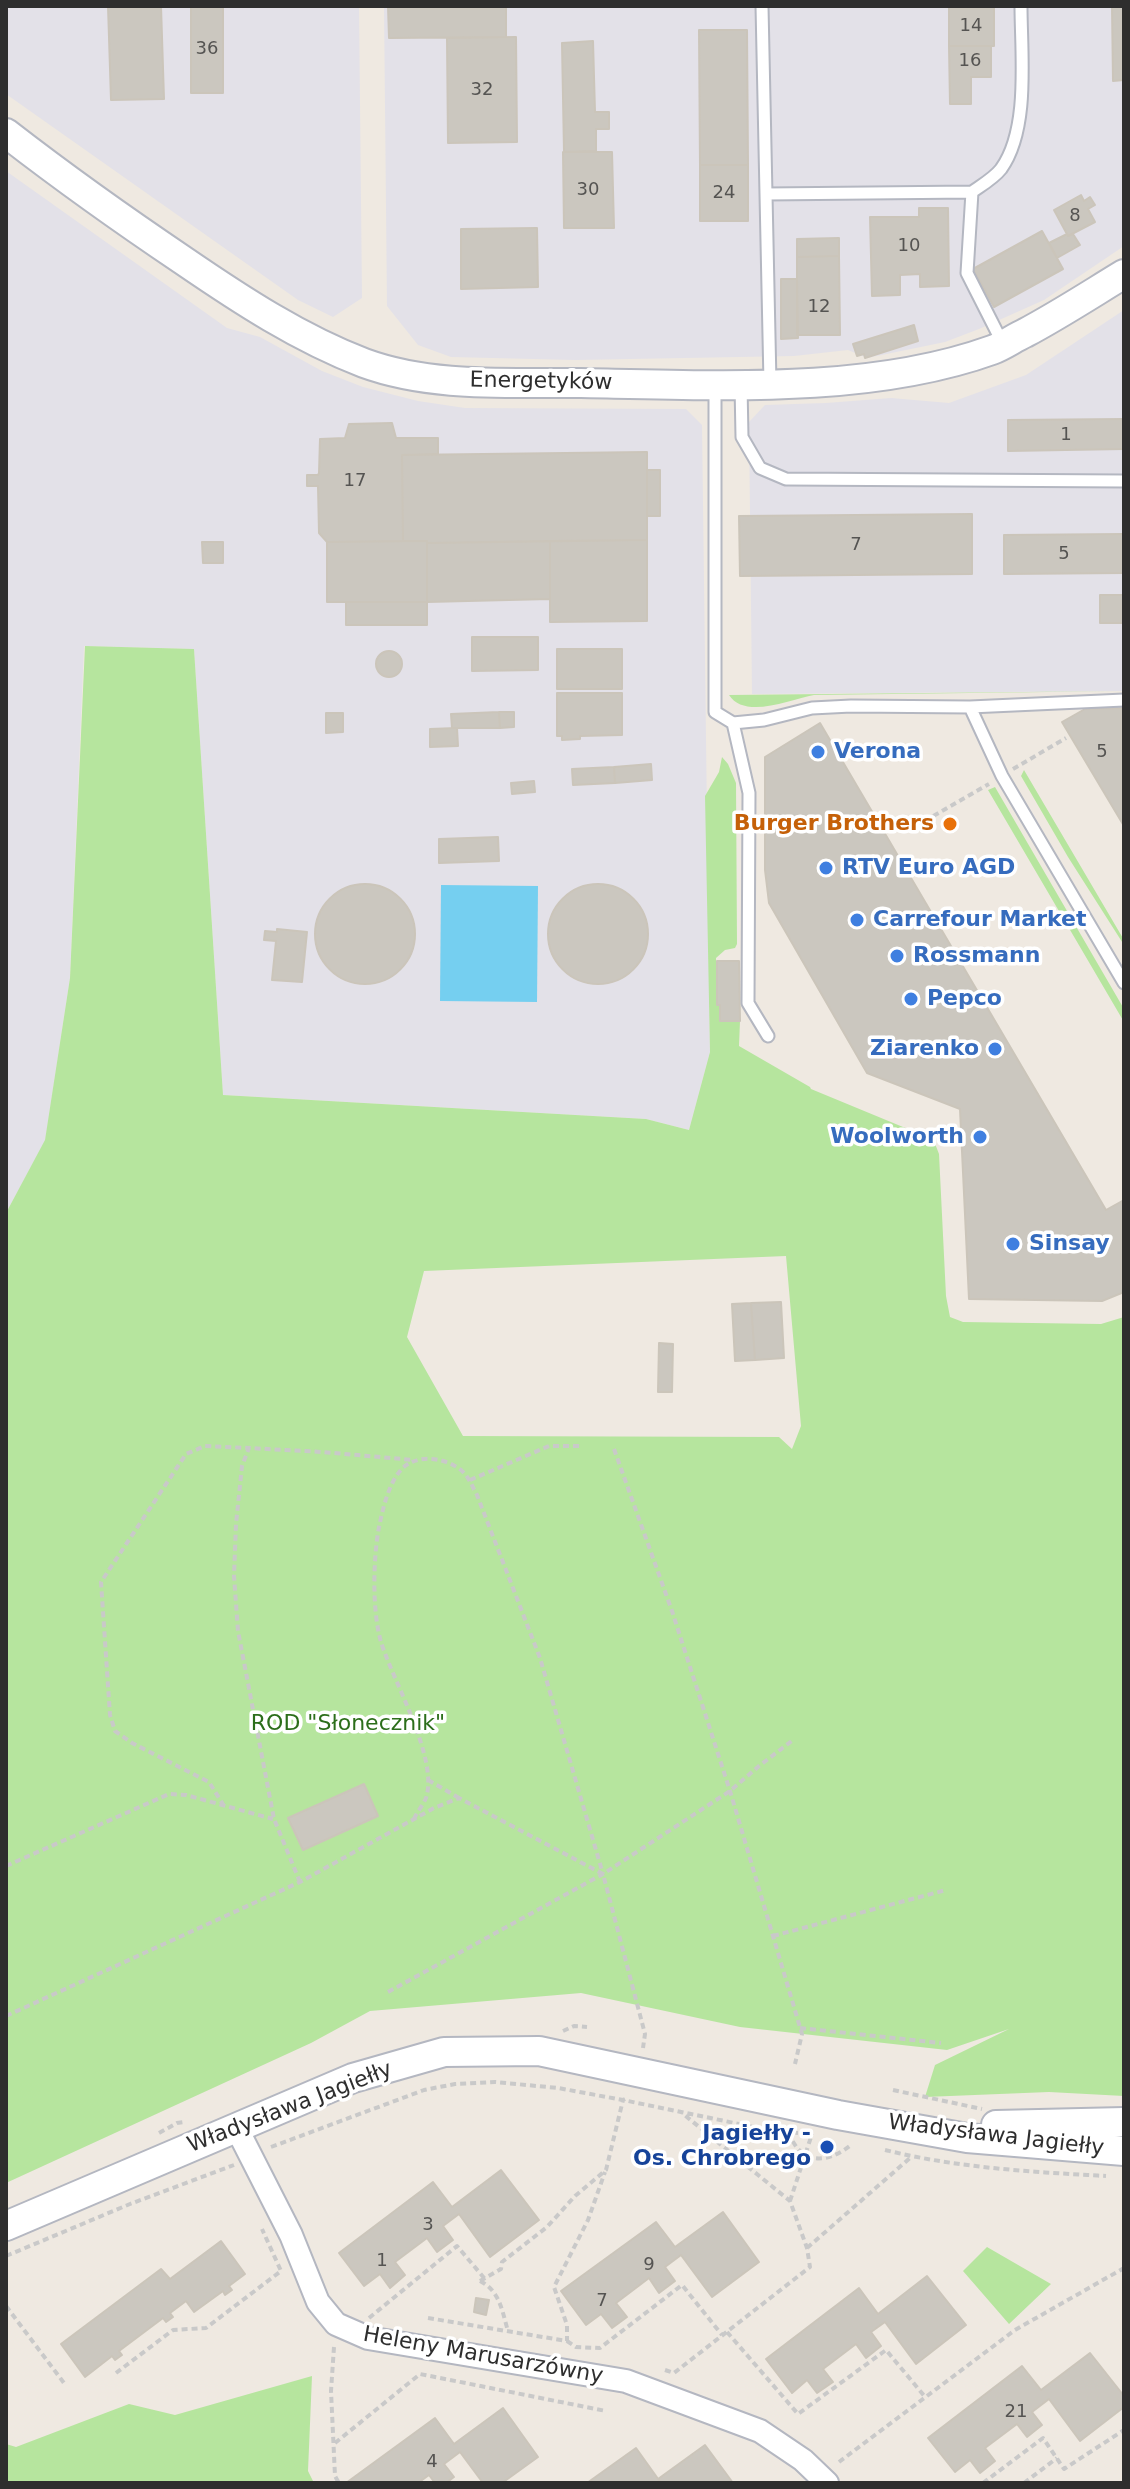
<!DOCTYPE html>
<html>
<head>
<meta charset="utf-8">
<style>
  body { margin:0 }
  #map { position:relative; width:1130px; height:2489px; overflow:hidden; background:#efe9e1; font-family:"DejaVu Sans",sans-serif }
  canvas { display:block }
  .frame { position:absolute; inset:0; border:8px solid #2e2e2e; pointer-events:none }
</style>
</head>
<body>
<div id="map">
<canvas width="1130" height="2489"></canvas>
<div class="frame"></div>
</div>
<script>
const c = document.querySelector('canvas').getContext('2d');
c.lineJoin = 'round';
function paint(path, color) { c.fillStyle = color; c.fill(path, 'evenodd'); }
function strokePath(path, color, width, dash) { c.strokeStyle = color; c.lineWidth = width; c.lineCap = dash ? 'butt' : 'round'; c.setLineDash(dash || []); c.stroke(path); }
function write(font, color, halo, rows, align = 'center') {
  c.font = font + ' "DejaVu Sans",sans-serif'; c.lineWidth = 7; c.setLineDash([]); c.textBaseline = 'middle'; c.strokeStyle = halo; c.fillStyle = color; for (const [text, x, y, turn = 0] of rows) {
    c.save(); c.translate(x, y); c.rotate((+turn || 0) * Math.PI / 180); c.textAlign = isNaN(turn) ? turn : align; if (halo) c.strokeText(text, 0, 0); c.fillText(text, 0, 0); c.restore();
  }
}
paint(new Path2D(`
  M6,6h353l3,292 -29,19 -35,-17 -292,-206z
  M384,6h740v240l-80,54 -65,29 -34,13 -78,16 -19,-8 -54,6 -219,4 -124,-3 -33,-12 -31,-39z
  M6,171l221,157 33,9 62,34 41,16 55,14 47,7 221,1 16,16 8,627 -21,78 -43,-11 -423,-24 -29,-446 -110,-3 -14,332 -25,163 -39,72z
  M1124,310v381l-372,3 -3,-272 16,-17 61,-2 65,-5 58,5 77,-28z`), '#e3e1e8');
paint(new Path2D(`
  M85,646l109,3 29,446 423,24 43,11 21,-78 -5,-256 14,-24 3,-15 6,7 8,19 1,161 -2,4 -10,2 -9,8 1,47h3v16h20l-1,25 71,41 1,2 121,50v3l2,-1 5,13 7,142 4,21 13,5 138,2 23,-7v779l-75,-4 -124,5 10,-32 74,-36 -62,21 -207,-23 -159,-34 -211,18 -59,32 -305,140v-970l39,-73 25,-162zM786,1256l15,170 -9,23 -13,-12 -316,-1 -56,-99 17,-66z
  M1124,691l-310,4c-23,4 -69,25 -85,0z
  M1024,770l100,170v5l-56,-88 -47,-81z
  M995,787l129,222v13l-136,-232z
  M987,2247l64,37 -42,40 -46,-53z
  M312,2376l-4,95 6,12h-308v-39l10,3 113,-43 46,11z`), '#b6e59e');
paint(new Path2D(`
  M441,885l97,1 -1,116 -97,-1z`), '#75cff0');
const building = new Path2D(`
  M108,6h53l3,93 -53,1z
  M191,6h32v87h-32z
  M388,6h118v31l-117,1z
  M949,6h45v40h-45z
  M1112,6h12v74l-11,1z
  M699,30h48l1,135h-48z
  M516,37l1,105 -69,1 -1,-105z
  M593,41l2,71h14v17h-13v22l-32,1 -2,-109z
  M949,46h42v31h-20v27h-21z
  M563,152h49l2,76h-50z
  M700,165h48v56h-48z
  M1081,195l3,6 6,-4 5,8 -7,4 7,13 -27,14 -14,-26z
  M919,208h29l1,78 -29,1v-13l-20,1v20l-28,1 -2,-79h49z
  M537,228l1,59 -77,2v-60z
  M1042,231l21,38 -69,38 -21,-38z
  M1067,234l1,2 5,-2 7,11 -23,13 -8,-15z
  M839,238v18l-42,1v-18z
  M839,256l1,79h-43v-78z
  M781,279h16l1,59 -17,1z
  M914,325l4,16 -53,17 -1,-4 -7,2 -4,-12z
  M1124,419v30l-116,2v-31z
  M392,423l4,15h42v16l-36,1 1,86 -76,1 -8,-9 -1,-47h-11v-11h11l1,-2 1,-34 25,-1 4,-14z
  M647,452v88l-220,3v-2h-24l-1,-86z
  M647,470h13v46h-13z
  M972,514v60l-232,2 -1,-60z
  M1124,534v39l-120,1v-39z
  M647,540v81l-97,1v-81z
  M427,541v61h-100v-60z
  M550,541v58l-123,3v-59z
  M202,542h21v21h-20z
  M1100,595h24v28h-24z
  M346,602h81v23h-81z
  M472,637h66v33l-66,1z
  M557,649h65v40h-65z
  M376 664a13 13 0 1 1 26 0a13 13 0 1 1-26 0Z
  M557,693h65v42l-42,1v3l-18,1v-4h-5z
  M1124,708v118l-62,-104 23,-13z
  M499,712h15v15l-14,1z
  M499,712l1,16h-48l-1,-14z
  M326,713h17v19l-17,1z
  M820,723l286,487 18,-10v92l-22,9 -133,-2 -9,-190 -93,-36 -98,-170 -4,-33v-113z
  M457,728l1,18 -28,1v-18z
  M651,764l1,16 -37,3 -1,-16z
  M614,767l1,16 -42,2 -1,-16z
  M534,781l1,11 -23,2 -1,-11z
  M498,837l1,24 -60,2v-24z
  M548 934a50 50 0 1 1 100 0a50 50 0 1 1-100 0Z
  M315 934a50 50 0 1 1 100 0a50 50 0 1 1-100 0Z
  M277,929l30,3 -5,50 -30,-2 4,-39 -12,-1 1,-9 12,1z
  M717,961h22l1,60h-20v-16h-3z
  M781,1302l3,56 -29,2 -4,-57z
  M751,1303l4,57 -20,1 -3,-57z
  M659,1343l14,1 -1,48h-14z
  M364,1784l14,32 -75,34 -15,-32z
  M501,2170l38,50 -49,37 -31,-43 -16,12 10,14 -16,12 -10,-14 -32,24 10,13 -15,13 -10,-14 -16,12 -25,-33 94,-71 19,25z
  M723,2212l36,50 -47,35 -31,-42 -16,12 10,14 -16,12 -10,-15 -33,25 11,14 -15,11 -11,-14 -15,11 -25,-34 95,-69 19,25z
  M221,2241l24,33 -16,12 3,4 -7,5 -2,-4 -29,21 -8,-11 -16,12 3,4 -7,5 -3,-4 -44,33 3,4 -7,5 -3,-4 -27,21 -24,-33 100,-75 9,10z
  M927,2276l39,49 -50,39 -31,-42 -14,10 10,14 -15,12 -10,-14 -33,25 10,13 -16,11 -10,-13 -15,13 -26,-34 93,-71 19,26z
  M476,2298l13,2 -3,15 -12,-3z
  M1090,2353l34,43v11l-44,34 -31,-42 -17,13 10,13 -15,12 -10,-13 -32,24 10,13 -15,12 -10,-13 -15,12 -27,-34 94,-72 19,24z
  M503,2408l35,49 -36,26h-19l-23,-31 -16,12 10,13 -8,6h-11l-6,-8 -11,8h-72l89,-65 19,26z
  M705,2445l28,38h-72l-3,-4z
  M636,2448l25,35h-74z`);
paint(building, '#cbc7bf');
strokePath(building, '#cbc5ba', 2);
const service = new Path2D(`
  M762,6l8,377
  M766,194l206,-2
  M1003,344l-36,-71 5,-81c10,-7 22,-14 29,-23 29,-40 20,-115 20,-163
  M715,385v327l18,11 31,-3 48,-12 39,-2 119,1 154,-7
  M741,385l1,52 18,31 26,11 338,2
  M970,707l32,69 122,207
  M733,723l16,70 -1,210 20,33`);
const minor = new Path2D(`
  M236,2127l55,108 27,67 18,22 32,14 258,43 134,50 43,29 24,23`);
const tertiary = new Path2D(`
  M6,133c58,45 117,87 178,128 57,39 115,77 180,102 68,25 145,19 217,20 131,2 286,12 411,-33 11,-4 22,-12 33,-17 34,-18 66,-39 99,-59
  M996,2125l128,-3
  M6,2226l347,-148 91,-26 95,-1 299,64 129,23 157,13`);
strokePath(service, '#b4b7c1', 15);
strokePath(minor, '#b4b7c1', 26);
strokePath(tertiary, '#b4b7c1', 32);
strokePath(new Path2D(`
  M1013,769l53,-31
  M916,826l73,-42
  M614,1449l58,162 58,180 72,243 -7,30
  M470,1480l79,-34h31
  M428,1780l31,18
  M224,1806l-15,-24 -77,-39 -17,-12 -5,-16 -9,-133 85,-128 19,-8 44,2
  M414,1819c3,-7 9,-14 12,-21 13,-39 -33,-117 -45,-156 -9,-31 -8,-83 -2,-115 4,-19 9,-41 21,-56 14,-18 45,-14 61,-1 8,7 11,16 16,25l63,163 63,216
  M6,1866l163,-72 17,1 87,24
  M300,1882l-26,-63 -36,-188 -4,-55 2,-52 6,-58 7,-18 73,4 92,8
  M773,1936l173,-46
  M388,1992l215,-118 127,-83 29,-25 34,-26
  M6,2016l294,-134 134,-74 25,-10 144,76 42,160 -2,14
  M800,2028l141,15
  M563,2031l11,-5 13,1
  M893,2090l89,19
  M159,2133l18,-10 7,-1
  M787,2133c4,5 7,11 11,16 16,17 38,8 53,-4
  M271,2147l153,-57 31,-6 40,-2 63,6 65,12 155,32 20,1
  M885,2150c73,18 147,22 221,26
  M790,2201l22,-67
  M807,2248l103,-90
  M6,2256l124,-52 104,-39
  M480,2281l21,-12 1,-7 45,-35 28,-31 31,-26 17,-70 2,-1
  M480,2281c20,10 22,30 28,50
  M6,2306l58,77
  M369,2318l88,-72 28,33
  M428,2318l139,23v-16l-13,-38 34,-67 17,-48
  M727,2332l71,82 88,-64 40,48
  M567,2341l9,6 24,1 82,-63 40,50
  M334,2347l-3,44 4,85 4,7
  M665,2370l9,3 136,-106 -3,-19 -17,-47 -108,-88
  M116,2373l57,-43 33,-2 75,-57 -19,-42
  M335,2443l85,-69 186,37
  M839,2462l176,-132 109,-62
  M983,2483l60,-45 21,31 60,-39
  M1024,2483l33,-25`), '#c9c9c9', 4, [6, 4]);
strokePath(service, '#fff', 11);
strokePath(minor, '#fff', 22);
strokePath(tertiary, '#fff', 28);
for (const [x, y, r, color] of [
  [818,752,8,"#3f7fe0"],
  [950,824,8,"#e8710a"],
  [826,868,8,"#3f7fe0"],
  [857,920,8,"#3f7fe0"],
  [897,956,8,"#3f7fe0"],
  [911,999,8,"#3f7fe0"],
  [995,1049,8,"#3f7fe0"],
  [980,1137,8,"#3f7fe0"],
  [1013,1244,8,"#3f7fe0"],
  [827,2147,8,"#1a4fb4"]
]) { const dot = new Path2D(); dot.arc(x, y, r, 0, 2 * Math.PI); c.fillStyle = color; c.fill(dot); strokePath(dot, '#fff', 3); }
write('18px', '#555452', null, [
  ["14",971,26],
  ["36",207,49],
  ["16",970,61],
  ["32",482,90],
  ["30",588,190],
  ["24",724,193],
  ["8",1075,216],
  ["10",909,246],
  ["12",819,307],
  ["1",1066,435],
  ["17",355,481],
  ["7",856,545],
  ["5",1064,554],
  ["5",1102,752],
  ["3",428,2225],
  ["1",382,2261],
  ["9",649,2265],
  ["7",602,2301],
  ["21",1016,2412],
  ["4",432,2462]
]);
write('22px', '#2e2e2e', '#fff', [
  ["Energetyków",541,382,1],
  ["Władysława Jagiełły",290,2108,-21],
  ["Władysława Jagiełły",996,2136,7],
  ["Heleny Marusarzówny",483,2356,10]
]);
write('bold 22px', '#366cbe', '#fff', [
  ["Verona",834,752],
  ["RTV Euro AGD",842,868],
  ["Carrefour Market",873,920],
  ["Rossmann",913,956],
  ["Pepco",927,999],
  ["Ziarenko",979,1049,"right"],
  ["Woolworth",964,1137,"right"],
  ["Sinsay",1029,1244]
], 'left');
write('bold 22px', '#c56008', '#fff', [
  ["Burger Brothers",934,824]
], 'right');
write('22px', '#2c6e1b', '#fff', [
  ["ROD \"Słonecznik\"",348,1724]
]);
write('bold 22px', '#164399', '#fff', [
  ["Jagiełły -",811,2134],
  ["Os. Chrobrego",811,2159]
], 'right');
</script>
</body>
</html>
